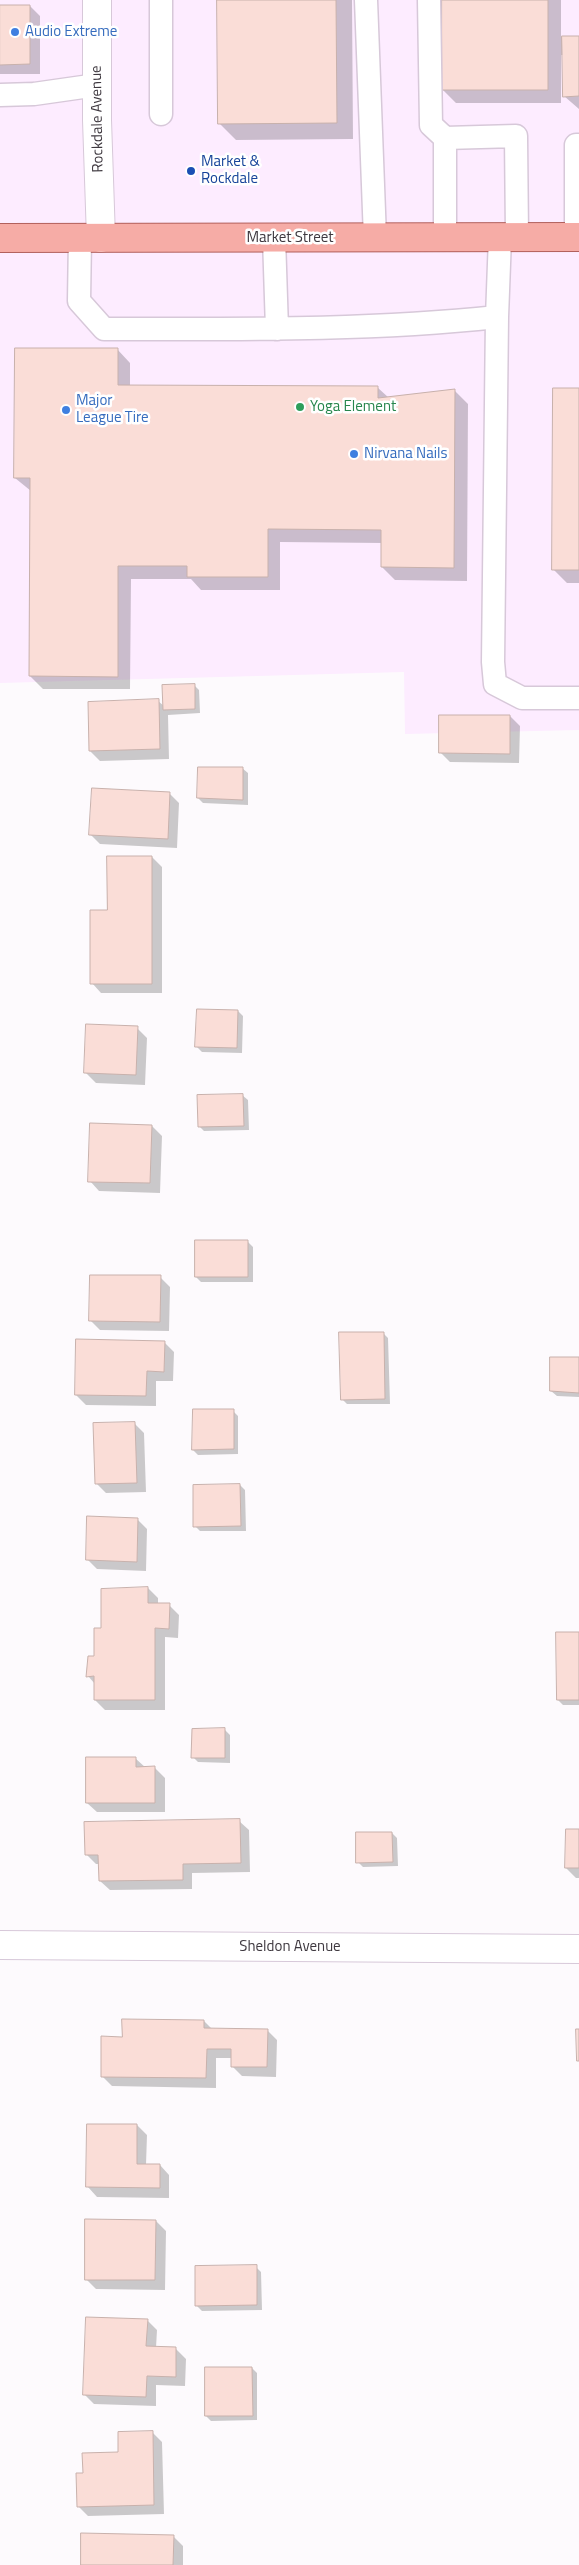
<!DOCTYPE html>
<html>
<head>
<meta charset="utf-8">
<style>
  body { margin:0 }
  canvas { display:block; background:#fdfafd }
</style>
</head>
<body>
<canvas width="579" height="2565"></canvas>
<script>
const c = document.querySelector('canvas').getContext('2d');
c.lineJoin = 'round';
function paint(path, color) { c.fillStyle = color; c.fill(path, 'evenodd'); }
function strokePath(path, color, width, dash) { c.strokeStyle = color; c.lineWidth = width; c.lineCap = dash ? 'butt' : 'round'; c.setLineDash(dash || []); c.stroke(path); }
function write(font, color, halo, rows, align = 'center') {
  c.font = font + ' "Titillium Web",sans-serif'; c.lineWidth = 5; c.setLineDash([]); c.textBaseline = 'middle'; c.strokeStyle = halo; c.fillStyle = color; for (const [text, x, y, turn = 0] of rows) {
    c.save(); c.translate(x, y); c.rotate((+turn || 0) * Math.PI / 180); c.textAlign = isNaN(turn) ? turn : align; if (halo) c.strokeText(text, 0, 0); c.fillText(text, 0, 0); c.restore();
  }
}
paint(new Path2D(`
  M0,0h579v730l-174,4 -1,-62 -404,11z`), '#fdecff');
paint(new Path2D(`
  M218,0h134l1,139 -117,1 -17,-17z
  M443,0h118v37h18v72l-15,-13 -1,-41h-2v48h-105l-13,-13z
  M0,6h30l10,10v58h-40z
  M117,349l13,14v23l247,1 12,11 65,-8 14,14 -1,177 -72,-1 -13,-13v-24l-102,-1v48h-79l-10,-11h-60l-1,110h-87l-13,-13 1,-185 -16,-13z
  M579,390v193h-12l-14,-14z
  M194,685l5,5 1,23 -32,2 1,44 -69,2 -10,-10 68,-50 6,5z
  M510,716l10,10 -1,37 -69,-1 -10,-10z
  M242,768l6,5v32l-45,-2 -5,-5z
  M169,793l10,10 -2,45 -77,-4 -10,-10z
  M152,857l10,10v126h-61l-9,-10 16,-71z
  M238,1011l5,5 -1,37 -40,-1 -5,-5z
  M137,1028l10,10 -2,47 -49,-2 -10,-10z
  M242,1095l6,5 1,30 -45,1 -5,-5z
  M152,1126l10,10 -2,57 -61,-2 -9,-10z
  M248,1242l5,5v35h-52l-5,-5z
  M160,1277l10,10 -1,44 -69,-1 -10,-10z
  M383,1333l5,5 2,66h-43l-5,-5z
  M164,1342l10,10 -1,29h-17v25l-70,-1 -10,-10z
  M579,1359v38l-22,-1 -6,-5z
  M233,1411l5,5v38l-40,1 -5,-5z
  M134,1423l10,10 2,59 -40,1 -10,-10z
  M240,1485l5,5 1,41h-46l-5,-5z
  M137,1519l10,10 -1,42 -49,-2 -10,-10z
  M148,1588l10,10v6l11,1 10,10 -1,23 -13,-1v73h-60l-10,-10v-16l-7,-8 7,-19 7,-28z
  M579,1633v72h-16l-5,-5z
  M225,1730l5,5v28l-32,-1 -5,-5z
  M135,1758l11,10h9l10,10v34h-68l-10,-9z
  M239,1821l10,9 1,42 -58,1v16l-82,1 -10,-9v-17h-4l-10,-10z
  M579,1830v48h-3l-10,-10z
  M392,1833l5,5 1,28 -35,1 -5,-5z
  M204,2021l8,8 55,1 10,10 -1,37 -34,-1 -10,-10v-8h-16v30l-104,-2 -10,-10z
  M137,2125l10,10 -1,30h14l9,10v23l-72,-1 -9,-10z
  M156,2221l10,10 -1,59 -69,-1 -10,-10z
  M256,2267l5,5 1,38 -60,1 -5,-5z
  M147,2320l10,10 -1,18 20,1 10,10 -1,27 -29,-1v21l-62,-2 -10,-10z
  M252,2368l5,5v47l-46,1 -5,-5z
  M152,2432l10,10 2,72 -76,2 -10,-10 6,-32z
  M173,2536l10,10v19h-101z`), '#0003');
const building = new Path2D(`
  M217,0h119l1,123 -119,1z
  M442,0h106v90h-106z
  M0,5h30v59l-30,1z
  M562,36h17v60l-16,1z
  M15,348h103v37l260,1v12l77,-9 -1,179 -73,-1v-37l-113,-1v48h-81v-11h-69v111l-89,-1 1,-198h-16z
  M553,388h26v182h-27z
  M195,684v25l-32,1 -1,-25z
  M159,699l1,50 -71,2 -1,-49z
  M439,715h71v39l-71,-1z
  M198,767h45v33l-46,-2z
  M92,788l78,4 -2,47 -79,-4z
  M107,856h45v128h-62v-74h17z
  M197,1009l41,1 -1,38 -42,-1z
  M86,1024l52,2 -2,49 -52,-2z
  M243,1094l1,32 -46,1 -1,-32z
  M90,1123l62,2 -2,58 -62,-1z
  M195,1240h53v37h-53z
  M90,1275h71l-1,47 -71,-1z
  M339,1332h45l1,67 -44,1z
  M76,1339l89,2 -1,31 -17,-1 -1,25 -71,-1z
  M550,1357h29v36l-29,-2z
  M193,1409h41v40l-42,1z
  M135,1422l2,61 -42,1 -2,-61z
  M240,1484l1,42 -48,1v-42z
  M87,1516l51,2 -1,44 -51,-2z
  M148,1587v16h22l-1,26 -14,-1v72h-61v-24l-8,1 2,-21h6v-28h7v-39z
  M556,1632h23v68h-22z
  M225,1728v30h-34l1,-29z
  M86,1757h50v10l19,-1v37h-69z
  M240,1819l1,44 -58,1v16l-84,1 -1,-26h-13l-1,-33z
  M566,1829h13v39h-14z
  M356,1832h36l1,30 -37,1z
  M122,2019l82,1v8l64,1 -1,38h-36v-18h-24l-1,29 -105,-1v-41l21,1z
  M576,2029h3v32h-2z
  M87,2124h50v40h23v24l-74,-1z
  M85,2219l71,1 -1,60h-70z
  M257,2265v40l-62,1v-40z
  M86,2317l62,2 -2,27 30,1v30l-29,-1 -1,21 -63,-2z
  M205,2367h47l1,49h-48z
  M153,2431l1,74 -77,2 -1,-34h7l-1,-20 36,-1v-20z
  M81,2533l93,2 -1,30h-92z`);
paint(building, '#faddd7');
strokePath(building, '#c8b1ac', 1);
const lane = new Path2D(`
  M161,0v114
  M366,0l9,238
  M429,0l2,125 14,13
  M0,95l34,-1 63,-9
  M445,237v-99l71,-2 1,101
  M576,237v-92h3
  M80,238l-1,63 25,28c132,0 261,2 393,-12l3,-80
  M274,238l3,91
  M497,317l-4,345 2,22 27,14h57`);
const street = new Path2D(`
  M97,0v120l4,118
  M0,1945l579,4`);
const primary = new Path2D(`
  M0,238l579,-1`);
strokePath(lane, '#d7c8d9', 25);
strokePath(street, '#d7c8d9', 30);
strokePath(primary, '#b2605c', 30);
strokePath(lane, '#fff', 22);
strokePath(street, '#fff', 28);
strokePath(primary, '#f6aca6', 28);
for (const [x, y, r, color] of [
  [15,32,5,"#3f7fe0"],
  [191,171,5,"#1a4fb4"],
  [300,407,5,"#2e9e5b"],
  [66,410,5,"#3f7fe0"],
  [354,454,5,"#3f7fe0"]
]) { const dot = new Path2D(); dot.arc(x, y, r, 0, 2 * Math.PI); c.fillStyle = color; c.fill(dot); strokePath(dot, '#fff', 2); }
write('15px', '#366cbe', '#fff', [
  ["Audio Extreme",25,32],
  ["Major",76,401],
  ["League Tire",76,418],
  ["Nirvana Nails",364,454]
], 'left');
write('15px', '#3e383f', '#fff', [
  ["Rockdale Avenue",98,119,-91],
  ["Market Street",290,238],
  ["Sheldon Avenue",290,1947]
]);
write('15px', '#164399', '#fff', [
  ["Market &",201,162],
  ["Rockdale",201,179]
], 'left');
write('15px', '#27864d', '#fff', [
  ["Yoga Element",310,407]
], 'left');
</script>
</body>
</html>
